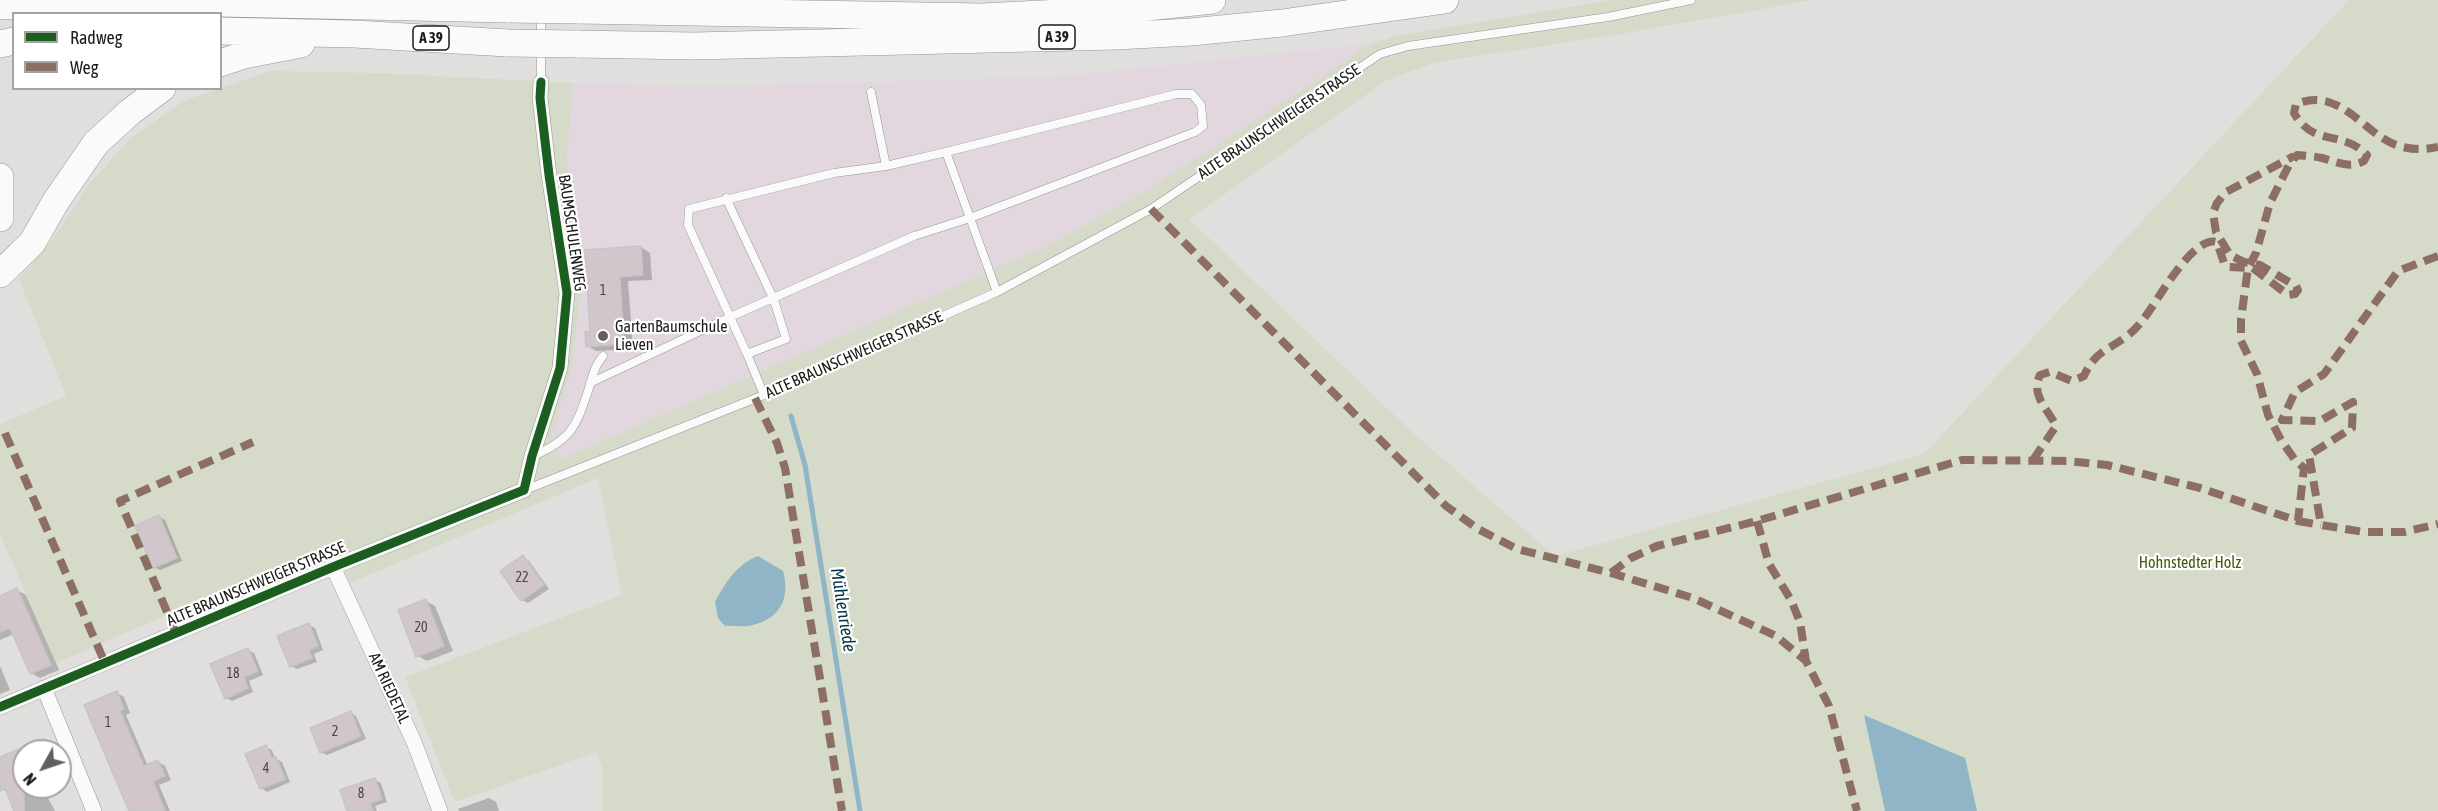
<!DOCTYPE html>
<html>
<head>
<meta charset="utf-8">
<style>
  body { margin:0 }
  #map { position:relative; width:2438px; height:811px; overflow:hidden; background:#e1dfdd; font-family:"Asap Condensed",sans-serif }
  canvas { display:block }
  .legend { position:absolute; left:12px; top:12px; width:210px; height:78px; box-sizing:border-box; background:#fff; border:2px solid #a4a4a3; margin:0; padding:8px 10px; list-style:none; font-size:18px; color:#1c1b1a }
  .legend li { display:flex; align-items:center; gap:12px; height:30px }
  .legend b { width:30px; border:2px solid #a4a4a3 }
  .north { position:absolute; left:12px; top:739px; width:60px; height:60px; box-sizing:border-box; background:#fff; border:2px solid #a4a4a3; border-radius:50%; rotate:230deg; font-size:16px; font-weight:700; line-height:24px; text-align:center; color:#1c1b1a }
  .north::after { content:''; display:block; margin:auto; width:21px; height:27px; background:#61605e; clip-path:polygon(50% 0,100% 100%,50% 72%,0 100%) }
</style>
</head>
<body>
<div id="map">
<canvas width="2438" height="811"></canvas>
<ul class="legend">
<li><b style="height:8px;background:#1b5e20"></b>Radweg</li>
<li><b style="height:8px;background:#8d6e63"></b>Weg</li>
</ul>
<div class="north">N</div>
</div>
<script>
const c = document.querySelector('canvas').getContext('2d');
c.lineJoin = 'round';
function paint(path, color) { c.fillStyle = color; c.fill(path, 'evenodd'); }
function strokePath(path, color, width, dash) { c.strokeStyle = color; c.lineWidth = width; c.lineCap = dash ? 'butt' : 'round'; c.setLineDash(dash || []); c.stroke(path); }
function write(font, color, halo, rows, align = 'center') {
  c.font = font + ' "Asap Condensed",sans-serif'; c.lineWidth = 4.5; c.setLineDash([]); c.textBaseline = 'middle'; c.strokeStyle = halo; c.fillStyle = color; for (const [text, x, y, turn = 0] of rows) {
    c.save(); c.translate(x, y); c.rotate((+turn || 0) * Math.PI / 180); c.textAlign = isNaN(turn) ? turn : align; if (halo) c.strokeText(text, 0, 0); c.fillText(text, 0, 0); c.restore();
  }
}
paint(new Path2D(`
  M1370,44l-55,38 -171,110 -97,54 -486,213 -7,-12 -3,-10 21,-71 9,-76 -14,-133 6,-74 138,3 340,-9z`), '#e2d7df');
paint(new Path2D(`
  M1611,0h202l-204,36 -172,26 -50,18 -198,139 225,215 141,122 369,-102 425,-454h89v811h-1836v-45l-5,-14 -142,50 -50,-125 217,-82 -24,-117 -248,105 -19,-39 -275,119 -56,-129v-110l66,-28 -47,-117 34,-40 37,-56 42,-46 52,-36 87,-30 107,2 195,10 -6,74 14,133 -9,76 -21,71 10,22 486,-213 97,-54 171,-110 55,-38 29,-9z`), '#d5dac9');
paint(new Path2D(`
  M758,556l25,15c8,28 -4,50 -35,55 -7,1 -16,-1 -23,0l-7,-8 -3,-16c11,-20 21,-37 43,-46z
  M1864,715l101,43 12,53h-92z`), '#90b5c7');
paint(new Path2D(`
  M641,247l9,6 2,27 -24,1 5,68 -37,2 -9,-5 5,-13 -6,-82z
  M159,517l6,3 17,41 -22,9 -6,-3z
  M523,557l6,4 20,28 -21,14 -6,-3z
  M17,590l9,5 33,75 -19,8 -9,-5 -17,-39 -14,6v-43z
  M426,601l9,5 18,45 -26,10 -9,-5z
  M309,625l6,3 8,22 -9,4 3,8 -20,7 -6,-3z
  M248,650l6,3 9,22 -14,6 4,11 -21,9 -6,-3z
  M0,666l10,24 -10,4z
  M117,693l7,4 6,16 -4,2 22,51 10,-4 7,4 6,14 -12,5 11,26h-34z
  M351,713l5,3 10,23 -39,16 -6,-3z
  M266,747l6,3 3,8 7,4 8,20 -23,10 -6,-4z
  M22,749l3,2 -1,36h18l13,24h-39l-7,-18 -7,-4 -2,-5v-26z
  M375,780l6,3 6,19 -12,4 2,5h-29z
  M489,798l7,4 3,9h-40l-1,-2z`), '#0003');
strokePath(new Path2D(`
  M791,416l14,49 55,346`), '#90b5c7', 5);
const building = new Path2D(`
  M641,246l2,29 -23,2 4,67 -38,3 -1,-15h5l-5,-82z
  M159,515l18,43 -24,10 -18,-42z
  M523,555l21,30 -23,16 -21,-30z
  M17,588l34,77 -21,9 -20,-46 -10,4v-36z
  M426,599l18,47 -28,11 -18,-47z
  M309,623l9,23 -9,4 3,8 -22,9 -13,-31z
  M248,648l10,23 -14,6 4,11 -23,11 -15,-35z
  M117,691l7,18 -4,2 24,55 14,-6 7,16 -12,5 12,30h-36l-45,-106z
  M351,711l10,25 -41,17 -10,-25z
  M266,745l6,13 4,-1 9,22 -25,10 -15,-35z
  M24,747v64h-10l-9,-23 -5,3v-34z
  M375,778l7,21 -12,4 3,8h-26l-7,-21z`);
paint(building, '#d0c6cb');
strokePath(building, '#c6c4c4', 1.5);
const lane = new Path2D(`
  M541,82v-68
  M871,92l15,74
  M946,152l51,140
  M726,198l48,102 12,39 -39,15 17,41
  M590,383l140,-66 184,-81 56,-18 225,-86 8,-6 -2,-21 -9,-11h-16l-230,58 -60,14 -52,7 -145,36 -1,16 59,129
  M533,456c40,-17 44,-31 57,-71 4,-14 4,-17 13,-29
  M525,490l239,-95 233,-103 154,-83 229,-155 28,-8 200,-29 83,-17`);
const street = new Path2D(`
  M333,567l81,175 26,69
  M44,688l50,123
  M0,707l333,-140 191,-77 8,-34 28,-88 7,-75 -18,-118 -9,-77 1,-16`);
const highway = new Path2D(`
  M0,6l171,-4 338,7
  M578,10l404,7 138,-7 92,-10
  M220,31l135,3 152,9
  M0,44l14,-3
  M576,44l118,2 422,-10 75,-4 91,-9 163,-23
  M220,63l24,-8 57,-11
  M0,177v41
  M0,274l32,-31 24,-42 40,-58 34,-31 32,-24`);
strokePath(lane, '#969593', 9);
strokePath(street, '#969593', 16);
strokePath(highway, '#969593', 28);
strokePath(lane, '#fafafa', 8);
strokePath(street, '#fafafa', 15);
strokePath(highway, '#fafafa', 27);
const highwayBridge = new Path2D(`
  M509,9l69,1
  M507,43l69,1`);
strokePath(highwayBridge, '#969593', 28, []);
strokePath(highwayBridge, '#fafafa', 27);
strokePath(new Path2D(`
  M1151,209l295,297 32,23 39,20 94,24 82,25 83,38 30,25 23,45 28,105
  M2438,256l-40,15 -74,103 -29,18 -13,28 38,1 33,-19 -1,26 -43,27 12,70 43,7h40l34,-8
  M755,398l22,45 8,25 57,343
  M5,433l100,230
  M2033,460l23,-34c-7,-16 -26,-30 -16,-51l10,-3 22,9 12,-5c11,-25 23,-25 43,-40 11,-8 19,-20 27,-32 10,-15 42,-69 63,-62l7,21 5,4 24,1 35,27 7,-1 3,-4 -2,-4 -36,-21 -16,-3 -14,-7 -14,-23 -3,-19 4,-10 9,-11 68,-36
  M1757,521l12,43 22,36 9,22 6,39
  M2298,521l23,4
  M1611,573l20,-15 26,-12 100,-25 205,-61 106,1 39,4 93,23 98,33 6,-53 -9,-8 -14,-20 -13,-25 -11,-41 -16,-33v-22l7,-51 8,-15 14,-50 19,-38 8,-10c8,1 17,1 25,3 15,4 27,11 42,3l3,-6c-25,-26 -53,-7 -73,-42l2,-9c44,-18 67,29 100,41 15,5 27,5 42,2
  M176,633l-56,-132 133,-59`), '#8d6e63', 8, [15, 8]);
strokePath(new Path2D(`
  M0,707l333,-140 191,-77 8,-34 28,-88 7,-75 -18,-118 -9,-77 1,-16`), '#1b5e20', 9);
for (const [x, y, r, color] of [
  [603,336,6,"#61605e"]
]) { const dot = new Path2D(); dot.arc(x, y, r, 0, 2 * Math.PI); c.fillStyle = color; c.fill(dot); strokePath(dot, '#fff', 2); }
write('14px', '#4c4849', null, [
  ["1",603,291],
  ["22",522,578],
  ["20",421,628],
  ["18",233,674],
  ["1",108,723],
  ["2",335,732],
  ["4",266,769],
  ["8",361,794]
]);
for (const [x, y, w] of [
  [1057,37,36],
  [431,38,36]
]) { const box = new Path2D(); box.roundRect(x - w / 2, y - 12, w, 24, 4.5); c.fillStyle = '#fff'; c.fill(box); strokePath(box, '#1c1b1a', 1.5); }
write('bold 15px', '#1c1b1a', null, [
  ["A 39",1057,37],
  ["A 39",431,38]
]);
write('16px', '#1c1b1a', '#fff', [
  ["ALTE BRAUNSCHWEIGER STRASSE",1279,122,-34],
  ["BAUMSCHULENWEG",572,233,82],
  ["ALTE BRAUNSCHWEIGER STRASSE",854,355,-24],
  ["ALTE BRAUNSCHWEIGER STRASSE",256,584,-23],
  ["AM RIEDETAL",389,688,65]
]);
write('16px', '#1c1b1a', '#fff', [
  ["GartenBaumschule",615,327],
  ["Lieven",615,345]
], 'left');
write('16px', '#455a11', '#fff', [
  ["Hohnstedter Holz",2190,563]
]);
write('italic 18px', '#023447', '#fff', [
  ["Mühlenriede",843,610,81]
]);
</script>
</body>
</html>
